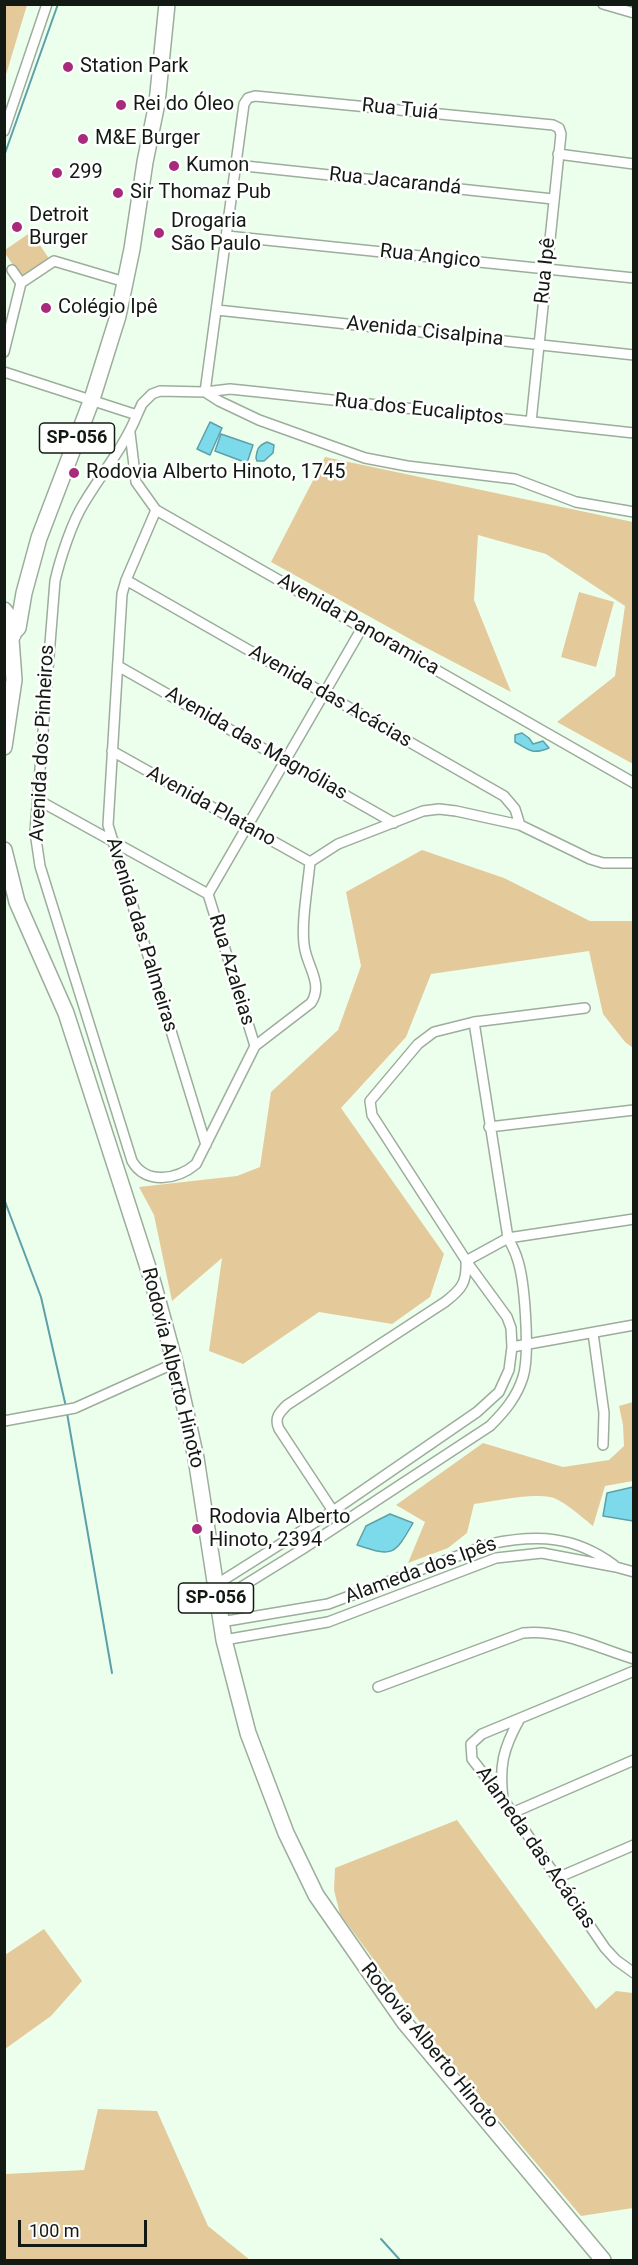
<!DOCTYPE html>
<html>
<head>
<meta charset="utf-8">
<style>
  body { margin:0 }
  #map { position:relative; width:638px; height:2265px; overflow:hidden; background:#ecffed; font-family:Roboto,sans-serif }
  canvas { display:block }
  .frame { position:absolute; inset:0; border:6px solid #131a13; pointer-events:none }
  .scale { position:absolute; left:18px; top:2220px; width:129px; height:27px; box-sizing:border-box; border:3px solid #131a13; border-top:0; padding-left:8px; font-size:18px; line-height:21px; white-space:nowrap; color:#131a13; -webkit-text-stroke:4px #fff; paint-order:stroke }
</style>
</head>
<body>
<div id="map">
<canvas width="638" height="2265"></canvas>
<div class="frame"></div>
<div class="scale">100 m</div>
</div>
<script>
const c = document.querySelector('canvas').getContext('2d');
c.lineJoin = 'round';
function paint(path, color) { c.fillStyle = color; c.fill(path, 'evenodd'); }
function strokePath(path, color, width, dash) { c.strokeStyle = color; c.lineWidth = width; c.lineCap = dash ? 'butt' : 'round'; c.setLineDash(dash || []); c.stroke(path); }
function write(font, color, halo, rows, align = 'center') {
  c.font = font + ' Roboto,sans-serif'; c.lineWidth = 5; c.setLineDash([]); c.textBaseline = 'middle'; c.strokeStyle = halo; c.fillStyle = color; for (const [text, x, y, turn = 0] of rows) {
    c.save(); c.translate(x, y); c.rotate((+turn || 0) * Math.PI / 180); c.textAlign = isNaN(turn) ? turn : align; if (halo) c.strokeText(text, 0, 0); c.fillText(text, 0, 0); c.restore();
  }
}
paint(new Path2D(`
  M5,4l22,1 -22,73 -1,-73z
  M31,232l19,28 -28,19 -17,-26v-3z
  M325,457l308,65v242l-76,-42 58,-46 10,-70 -79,-52 -68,-19 -4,65 37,92 -92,-48 -148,-82z
  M579,592l35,10 -18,65 -35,-10z
  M422,850l82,28 86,43h43v127l-8,-6 -22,-28 -14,-63 -158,23 -25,63 -65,71 103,146 -14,43 -38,27 -73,-12 -76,52 -34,-13 13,-93 -50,43 -18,-86 -15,-28 98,-11 23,-9 11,-75 67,-62 23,-64 -15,-74z
  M633,1402v79l-28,5 -12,40c-10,-8 -31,-27 -43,-29 -21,-4 -55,4 -76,7l-7,29 -19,15 -40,15 17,-41 -29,-17 87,-62 80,24 46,-7 15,-14 -1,-21 -4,-19z
  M457,1820l139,189 20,-18 17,2v215l-52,8 -139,-164 -102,-138 -6,-24 1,-22z
  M44,1929l38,52 -31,35 -46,33v-94z
  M98,2109l59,2 51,115 42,34h-245v-86l79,-4z`), '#e4ca9b');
const water = new Path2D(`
  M210,422l12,6 -12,27 -13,-6z
  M221,434l32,11 -6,18 -32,-12z
  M267,442l7,3 -1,8 -9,8h-7l-1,-3c1,-9 2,-12 11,-16z
  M522,733l7,5 4,6 10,-3 6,7c-17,7 -19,2 -34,-6v-7z
  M633,1487v34l-30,-5 4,-23z
  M390,1514l23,9c-19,33 -20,34 -56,22l9,-19z`);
paint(water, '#7ddaea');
strokePath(water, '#5da0aa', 1.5);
strokePath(new Path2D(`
  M4,156l54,-152
  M4,1199l37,98 25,110
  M67,1413l45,260
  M381,2239l19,21`), '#5da0aa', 2);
const minor = new Path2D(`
  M603,4l31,9
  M4,131l43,-127
  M558,154l76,10
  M236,165l317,34
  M227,236l407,42
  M12,270l9,13
  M21,283l33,-22 71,21
  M217,310l417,45
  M4,352l17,-69
  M4,372l133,43c-13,32 -35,58 -53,88 -12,19 -24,56 -29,78l-20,251 5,34 92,295c14,24 45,19 64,3l59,-118 56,-43c12,-18 -2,-34 -6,-53 -5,-22 3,-64 5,-88l28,-18 85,-33 16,-2 17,2 64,14 70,34 13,4h31
  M137,415l5,-11 10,-10 8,-3 45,1 14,9 40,19 106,38 42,8 108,13 61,23 58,10
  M531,422l30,-288 -2,-6 -6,-3 -298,-29 -7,2 -4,6 -39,288 25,-3 29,3 375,41
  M130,433l6,49 20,28 478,273
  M156,510l-30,70 -4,14 -14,231 98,320
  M126,580l378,216 11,13 5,16
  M118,666l276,157
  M112,751l198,111
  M38,800l170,94
  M208,894l154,-266
  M208,894l47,152
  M489,1127l145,-17
  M593,1333l11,80 -1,32
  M512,1347l122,-22
  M4,1421l71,-13 100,-45
  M335,1514l-56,-85c-5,-11 0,-16 8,-24l158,-103c17,-13 22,-20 21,-41l42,-23 126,-19
  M214,1586l119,-75 144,-99 22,-20 10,-22 3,-23 -1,-19 -4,-11 -38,-52 -97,-150 -2,-14 48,-57 16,-12 40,-10 111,-14
  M217,1602l84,-52 189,-124c14,-14 27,-29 33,-49 7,-22 2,-97 -6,-119 -2,-7 -6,-14 -9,-20l-34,-216
  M221,1622l107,-18 162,-60c48,-10 85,-8 124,21
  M224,1640l104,-18 168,-64 46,-5 74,14 18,5
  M634,1671l-152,63 -11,10 1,15 31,40 102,149 11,12 18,13
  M378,1687l145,-54c38,-4 75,15 111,26
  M503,1799c-4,-33 0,-50 16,-79
  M512,1813l122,-53
  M557,1878l77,-33`);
const primary = new Path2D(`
  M4,610l9,12v13
  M13,633l5,-5 6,-35 15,-55 53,-139 26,-83 14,-67 13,-87 12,-59 10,-99
  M4,747l10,-67 -3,-41
  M4,850l13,52 49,111 87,270 22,80 21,95 28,182 24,93 38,100 30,62 89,128 198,237`);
strokePath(minor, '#9cad9c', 12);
strokePath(primary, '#9cad9c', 18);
strokePath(minor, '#fff', 9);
strokePath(primary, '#fff', 15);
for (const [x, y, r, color] of [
  [68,67,6,"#a82a7b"],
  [121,105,6,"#a82a7b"],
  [83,139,6,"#a82a7b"],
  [174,166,6,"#a82a7b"],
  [57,173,6,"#a82a7b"],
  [118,193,6,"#a82a7b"],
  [17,227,6,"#a82a7b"],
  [159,233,6,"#a82a7b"],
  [46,308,6,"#a82a7b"],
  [74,473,6,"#a82a7b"],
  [197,1529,6,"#a82a7b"]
]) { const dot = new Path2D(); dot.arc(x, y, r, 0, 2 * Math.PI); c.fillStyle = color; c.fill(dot); strokePath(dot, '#fff', 2); }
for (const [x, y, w] of [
  [77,438,75],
  [216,1598,75]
]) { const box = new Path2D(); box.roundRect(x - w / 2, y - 15, w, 30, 4.5); c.fillStyle = '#fff'; c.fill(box); strokePath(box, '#131a13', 1.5); }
write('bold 18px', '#131a13', null, [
  ["SP-056",77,438],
  ["SP-056",216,1598]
]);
write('20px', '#131a13', '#fff', [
  ["Station Park",80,67],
  ["Rei do Óleo",133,105],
  ["M&E Burger",95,139],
  ["Kumon",186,166],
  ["299",69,173],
  ["Sir Thomaz Pub",130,193],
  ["Detroit",29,216],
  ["Burger",29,239],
  ["Drogaria",171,222],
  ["São Paulo",171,245],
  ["Colégio Ipê",58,308],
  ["Rodovia Alberto Hinoto, 1745",86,473],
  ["Rodovia Alberto",209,1518],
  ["Hinoto, 2394",209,1541]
], 'left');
write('20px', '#131a13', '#fff', [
  ["Rua Tuiá",400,110,6],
  ["Rua Jacarandá",395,182,6],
  ["Rua Angico",430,257,6],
  ["Rua Ipê",546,271,-84],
  ["Avenida Cisalpina",425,332,6],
  ["Rua dos Eucaliptos",419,410,6],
  ["Avenida Panoramica",358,625,30],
  ["Avenida das Acácias",330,697,30],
  ["Avenida dos Pinheiros",43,743,-87],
  ["Avenida das Magnólias",256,744,30],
  ["Avenida Platano",211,807,29],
  ["Avenida das Palmeiras",141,935,73],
  ["Rua Azaleias",231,970,73],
  ["Rodovia Alberto Hinoto",172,1368,76],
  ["Alameda dos Ipês",421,1571,-20],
  ["Alameda das Acácias",535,1848,55],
  ["Rodovia Alberto Hinoto",429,2046,51]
]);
</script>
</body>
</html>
